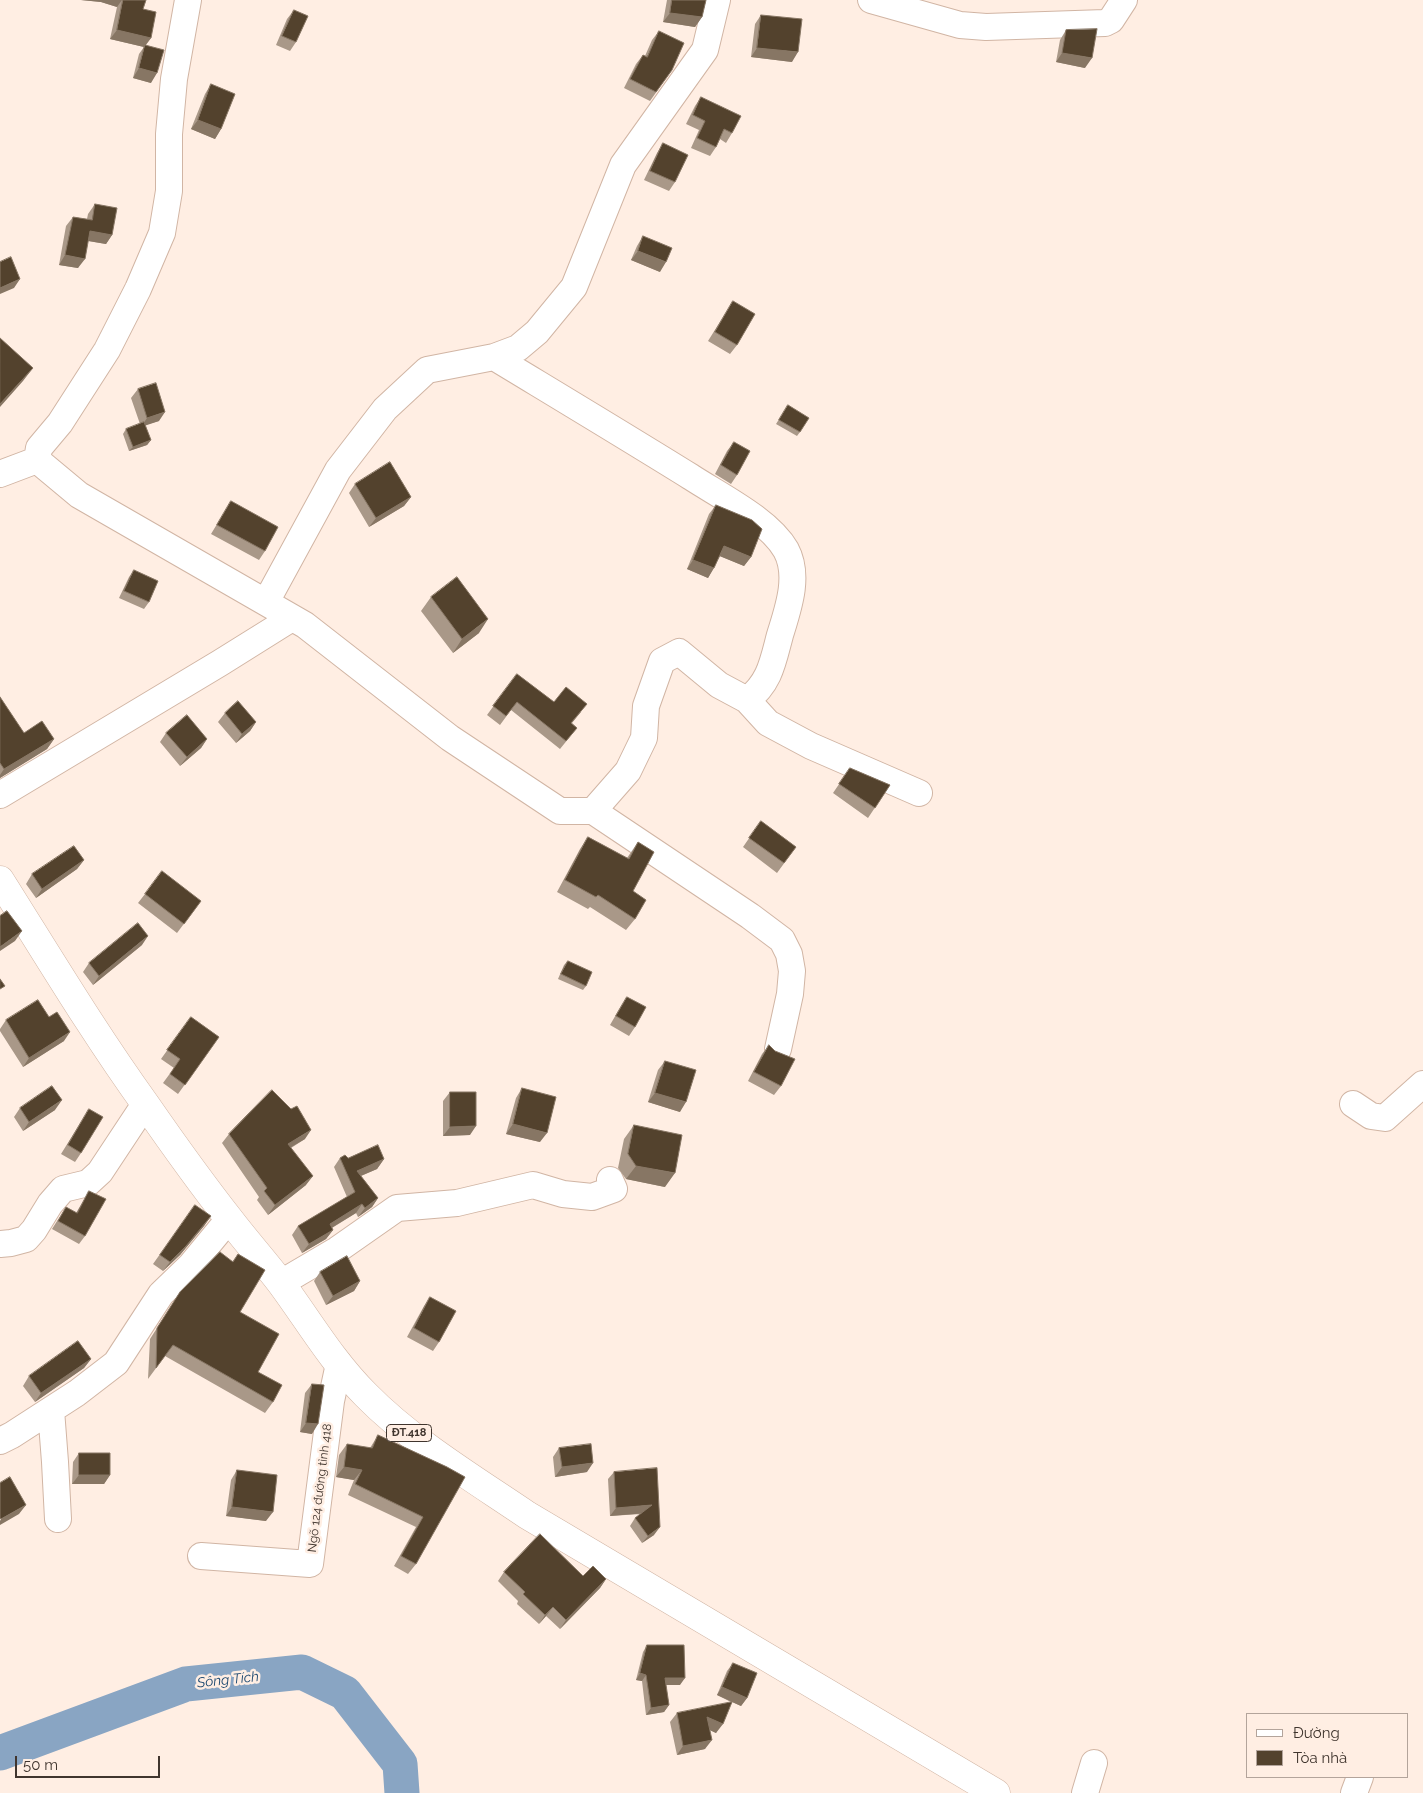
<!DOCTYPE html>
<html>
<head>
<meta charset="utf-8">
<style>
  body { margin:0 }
  #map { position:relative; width:1423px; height:1793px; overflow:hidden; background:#ffeee3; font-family:Raleway,sans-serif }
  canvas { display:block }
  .legend { position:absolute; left:1246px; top:1713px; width:162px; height:65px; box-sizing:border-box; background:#ffeee3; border:1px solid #b3a49b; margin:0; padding:6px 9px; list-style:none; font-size:15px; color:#40352e }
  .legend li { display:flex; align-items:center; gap:10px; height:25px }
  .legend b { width:25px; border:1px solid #b3a49b }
  .scale { position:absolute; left:15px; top:1756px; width:145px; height:22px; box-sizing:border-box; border:2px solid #40352e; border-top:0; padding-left:6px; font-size:15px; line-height:18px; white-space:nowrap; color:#40352e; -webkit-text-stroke:4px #ffeee3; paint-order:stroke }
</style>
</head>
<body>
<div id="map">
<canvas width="1423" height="1793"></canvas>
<ul class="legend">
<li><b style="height:6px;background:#fff"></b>Đường</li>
<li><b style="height:14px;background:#53422d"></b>Tòa nhà</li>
</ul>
<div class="scale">50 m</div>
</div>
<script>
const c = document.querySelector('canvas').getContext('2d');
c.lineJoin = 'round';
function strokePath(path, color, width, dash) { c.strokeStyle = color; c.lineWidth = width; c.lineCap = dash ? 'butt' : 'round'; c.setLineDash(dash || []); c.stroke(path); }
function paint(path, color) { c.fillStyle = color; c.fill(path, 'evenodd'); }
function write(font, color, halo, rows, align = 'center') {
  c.font = font + ' Raleway,sans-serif'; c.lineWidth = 5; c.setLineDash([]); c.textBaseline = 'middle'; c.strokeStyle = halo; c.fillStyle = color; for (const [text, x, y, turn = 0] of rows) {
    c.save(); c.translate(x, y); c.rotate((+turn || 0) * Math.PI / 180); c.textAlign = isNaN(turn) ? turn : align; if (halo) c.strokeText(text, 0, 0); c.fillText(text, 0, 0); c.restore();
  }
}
strokePath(new Path2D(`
  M0,1753l186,-69 116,-12 43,21 55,71 2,29`), '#89a5c3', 35);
const minor = new Path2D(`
  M188,0l-14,79 -5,55v57l-7,42 -24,56 -31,61 -47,73 -21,25 -2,12 42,35 226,130 145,113 110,73h33l157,105 32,24 7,14 3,17 -2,23 -12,55
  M871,0l89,25 26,2 119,-4 6,-3 13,-20
  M494,357c66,40 131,79 197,120 29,19 78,43 95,73 14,26 2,59 -6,85 -7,26 -10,48 -33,65
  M0,474l37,-14
  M266,602l72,-132 47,-61 42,-39 67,-13 24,-9 19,-16 37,-45 49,-122 82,-115 12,-50
  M0,795l220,-132 72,-45
  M593,811l35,-40 16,-33 2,-32 16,-45 17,-9 40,33 28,15 21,23 43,23 108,47
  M1353,1104l18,12 14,2 38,-34
  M0,1244l11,-1 15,-4 8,-9 16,-26 13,-15 25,-6 12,-11 45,-68
  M281,1283l56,-33 60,-42 60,-5 76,-18 30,9 29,3 22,-8 -4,-9
  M51,1410l4,52 3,57
  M0,1441l12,-6 65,-42 39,-30 45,-69 30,-29 38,-46
  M201,1556l109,8 21,-163 8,-37
  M1085,1793l9,-30
  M1354,1793l6,-16`);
const major = new Path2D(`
  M0,880c48,76 94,153 146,225 27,39 55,78 84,115 16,21 34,41 50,62 29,39 51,78 86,113 45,46 108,84 161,120l469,278`);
strokePath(minor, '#d1b5a4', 28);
strokePath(major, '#d1b5a4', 29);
strokePath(minor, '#fff', 26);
strokePath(major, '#fff', 28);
paint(new Path2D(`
  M81,0h65l-3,9 8,29 -5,7 5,38 -18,-5 6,-24 5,-7 -34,-8 7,-32 -16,-5z
  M667,0h39l-4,17 -7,10 -32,-5z
  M294,10l2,32 -6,9 -14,-6 11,-26z
  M761,15l31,47 -41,-5 4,-33z
  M1066,30l19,38 -29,-6 4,-22z
  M659,31l13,39 -22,31 -26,-13 12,-24 7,-9 2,1 7,-16z
  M211,84l10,45 -6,10 -24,-10 14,-35z
  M701,97l31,36 -6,10 -6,-4 -4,8 -6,9 -19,-8 8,-18 -13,-6 9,-18z
  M663,143l12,39 -6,9 -25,-11 13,-27z
  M95,204l17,31 -6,9 -18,-3 -10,27 -19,-3 7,-39 7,-9 14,2 1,-5z
  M643,236l17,36 -29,-12 6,-14z
  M733,301l4,44 -7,9 -22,-13z
  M138,389l21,32 -14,4 6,15 -4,5 -18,6 -6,-17 3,-5 14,-5 -9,-26z
  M788,405l12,27 -3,4 -21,-12z
  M734,442l3,33 -6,9 -16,-10 12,-23z
  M355,484l56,13 -7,9 -35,21 -20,-34z
  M231,501l34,50 -6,9 -48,-26z
  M716,505l35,52 -7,9 -24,-10 -12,22 -21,-9 22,-55z
  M134,570l15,32 -5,7 -25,-11 10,-21z
  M431,597l48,36 -26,20 -32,-42z
  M517,674l37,28 27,10 -9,11 5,5 -17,21 -49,-39 -11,15 -13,-10z
  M0,697l24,36 30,6 -7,10 -47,29z
  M225,713l31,9 -6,9 -14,12 -18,-21z
  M166,733l41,6 -6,9 -21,18 -20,-24z
  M850,768l40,17 -22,33 -35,-25z
  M761,821l35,26 -19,26 -34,-26z
  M588,837l39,21 11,-16 -5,49 2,28 -9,11 -36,-23 -2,2 -31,-17 23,-43z
  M84,860l-7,9 -41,29 -10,-14 6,-10z
  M145,894l56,7 -24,32 -39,-30z
  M142,945l-49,40 -10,-13 6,-9z
  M568,961l18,25 -3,4 -25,-11 6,-14z
  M627,997l8,30 -6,9 -19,-11 11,-19z
  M191,1017l28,20 -41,57 -15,-11 11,-15 -13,-9z
  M6,1020l58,21 -41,26 -23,-36v-2z
  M769,1045l12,41 -7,9 -26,-14 14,-27z
  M665,1061l15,51 -32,-10 10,-32z
  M522,1088l18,54 -34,-8 10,-36z
  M450,1092l20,43 -27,1v-35z
  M20,1108l35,2 -32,21 -9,-14z
  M89,1109l-8,44 -6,9 -14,-8z
  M634,1125l31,62 -39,-8 -8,-11 6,-29z
  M229,1134l76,5 -14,9 15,37 -38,30 -11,-15 2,-3 -37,-54z
  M340,1158l44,1 -7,10 -16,7 17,22 -6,9 -14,10 -2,-4 -24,15 1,2 -7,9 -24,14 -10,-18 6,-9 49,-29 -13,-30z
  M89,1191l-4,45 -6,8 -27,-15 14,-22 10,6z
  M195,1205l16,11 -7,10 -24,29 -17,16 -10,-7z
  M238,1254l2,58 18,60 15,30 -8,11 -100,-57 -17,23 2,-40 30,-47 52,-30z
  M320,1272l40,9 -6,10 -28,14 -12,-24z
  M430,1297l9,45 -6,9 -26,-14 17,-31z
  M91,1359l-7,9 -49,34 -12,-16 6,-10z
  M312,1384v50l-12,-2 5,-39z
  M378,1435l69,32 -31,97 -8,10 -14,-8 22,-39 -68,-32 6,-15 -18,-3 3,-22 8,-11 23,4z
  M559,1448l28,24 -32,5 -2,-20z
  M79,1453l31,22 -6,9h-32l1,-22z
  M237,1470l29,51 -40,-5 5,-36z
  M614,1472l40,63 -12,8 -12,-17 5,-8 6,-4 -31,2 -2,-37z
  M504,1572l79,4 23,3 -6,9 -40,41 -14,-13 -7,8 -22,-20 1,-3 -20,-20z
  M647,1645l33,40h-14l3,20 -5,7 -18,3 -4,-34 -6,-1 7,-28z
  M733,1663l14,35 -6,8 -9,-4 -16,31 -6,-3 -5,19 -28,6 -7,-33 7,-9 54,-11 -14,-7 10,-24z`), '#a99888');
paint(new Path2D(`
  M81,0h41l-5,7 -16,-5z
  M670,13l32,4 -7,10 -32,-5z
  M117,30l34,8 -7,9 -34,-8z
  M757,48l41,4 -6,10 -41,-5z
  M1062,53l30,5 -7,10 -29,-6z
  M139,68l18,5 -6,10 -18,-5z
  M198,120l23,9 -6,10 -24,-10z
  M90,231l22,4 -6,9 -23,-4z
  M638,251l28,11 -6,10 -29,-12z
  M65,255l20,4 -7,9 -19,-3z
  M20,279l-6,9 -14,6v-6z
  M33,368l-10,13 -23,26v-3z
  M165,412l-6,9 -18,6 6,-9z
  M151,440l-4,5 -18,6 4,-4z
  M411,497l-7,9 -35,21 7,-9z
  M724,546l27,11 -7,9 -27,-11z
  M693,560l21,8 -6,10 -21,-9z
  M488,619l-9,14 -26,20 9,-14z
  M256,722l-6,9 -14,12 6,-9z
  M54,739l-7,10 -47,29v-3l4,-6z
  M207,739l-6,9 -21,18 7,-9z
  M84,860l-7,9 -41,29 6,-9z
  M22,931l-7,10 -15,10v-4z
  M148,936l-6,9 -49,40 6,-9z
  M70,1032l-6,9 -41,26 6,-9z
  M655,1093l31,9 -6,10 -32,-10z
  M62,1100l-7,10 -32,21 6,-9z
  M513,1124l34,9 -7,9 -34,-8z
  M476,1126l-6,9 -27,1 7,-9z
  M311,1130l-6,9 -24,14 7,-9z
  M384,1159l-7,10 -26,11 6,-9z
  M636,1166l39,7 -10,14 -39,-8z
  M313,1176l-7,9 -38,30 7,-10z
  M378,1198l-6,9 -14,10 7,-9z
  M362,1204l-6,9 -33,20 7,-9z
  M211,1216l-7,10 -24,29 -17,16 7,-9z
  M333,1230l-7,9 -24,14 7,-9z
  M360,1281l-6,10 -28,14 7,-9z
  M91,1359l-7,9 -49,34 6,-9z
  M306,1423l12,1 -6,10 -12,-2z
  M593,1463l-6,9 -32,5 7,-10z
  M344,1467l18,3 -8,10 -18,-3z
  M79,1475h31l-6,9h-32z
  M26,1505l-7,9 -19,11v-4l1,-2z
  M652,1505l-5,8 -37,3 6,-8z
  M232,1507l41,5 -7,9 -40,-5z
  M660,1527l-6,8 -12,8 6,-7z
  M606,1579l-6,9 -40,41 6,-9z
  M553,1607l-7,9 -7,8 6,-9z
  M640,1673l6,2 -4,6 -6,-1z
  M665,1678h20l-5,7h-20z
  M722,1687l25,11 -6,8 -24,-11z
  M669,1705l-5,7 -18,3 5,-7z
  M707,1717l16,7 -7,9 -15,-7z
  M712,1740l-7,9 -28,6 6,-9z`), '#877664');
const building = new Path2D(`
  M123,0h23l-3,9 13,3 -5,26 -34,-8z
  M672,0h34l-4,17 -32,-4z
  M294,10l14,6 -12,26 -14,-6z
  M761,15l41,4 -4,33 -41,-4z
  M1097,29l-5,29 -30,-5 4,-23z
  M659,31l25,12 -12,27 -16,22 -26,-13 13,-24 4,2z
  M145,45l19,5 -7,23 -18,-5z
  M211,84l24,10 -14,35 -23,-9z
  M701,97l40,19 -9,17 -8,-4 -8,18 -19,-9 8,-17 -12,-6z
  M663,143l25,12 -13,27 -25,-11z
  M95,204l22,4 -5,27 -22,-4 -5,28 -20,-4 8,-38 19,3z
  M643,236l29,12 -6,14 -28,-11z
  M11,257l9,22 -20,9v-26z
  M733,301l22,13 -18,31 -22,-13z
  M0,338l33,30 -33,36z
  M156,383l9,29 -18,6 -9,-29z
  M788,405l21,13 -9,14 -21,-12z
  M144,422l7,18 -18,7 -7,-18z
  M734,442l16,9 -13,24 -16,-10z
  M390,462l21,35 -35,21 -21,-34z
  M231,501l47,26 -13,24 -48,-26z
  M716,505l36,15 10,9 -11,28 -27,-11 -10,22 -21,-8z
  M134,570l24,11 -9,21 -25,-11z
  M457,577l31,42 -26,20 -31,-42z
  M517,674l37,28 12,-15 21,17 -16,19 6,5 -11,13 -49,-39 -11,14 -13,-10z
  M0,697l24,36 18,-12 12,18 -50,30 -4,-6z
  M238,701l18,21 -14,12 -17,-21z
  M187,715l20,24 -20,18 -21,-24z
  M850,768l40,17 -15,23 -36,-24z
  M761,821l35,26 -12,16 -35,-25z
  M588,837l41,22 9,-17 16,10 -21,39 13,9 -11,19 -37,-24 -2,2 -31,-17z
  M74,846l10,14 -42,29 -10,-15z
  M162,871l39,30 -17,23 -39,-30z
  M7,911l15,20 -22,16v-31z
  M138,923l10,13 -49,40 -10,-13z
  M568,961l24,11 -6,14 -25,-12z
  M0,979l5,7 -5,3z
  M627,997l19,10 -11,20 -19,-11z
  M38,1000l11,17 8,-5 13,20 -41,26 -23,-38z
  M191,1017l28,20 -34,48 -15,-11 10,-15 -13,-9z
  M769,1045l6,6 20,8 -14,27 -27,-14z
  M665,1061l31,9 -10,32 -31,-9z
  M52,1086l10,14 -33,22 -9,-14z
  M522,1088l34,9 -9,36 -34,-9z
  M272,1090l19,19 6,-3 14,24 -23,14 25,32 -38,29 -11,-14 3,-3 -38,-54z
  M450,1092h26v34l-26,1z
  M89,1109l14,8 -22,36 -13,-8z
  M634,1125l48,10 -7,38 -39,-7 -8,-12z
  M378,1145l6,14 -27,12 21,27 -13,10 -3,-4 -32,20 3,6 -24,14 -11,-18 57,-34 -15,-34 5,-3 3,3z
  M89,1191l17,8 -21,37 -27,-15 8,-14 11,6z
  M195,1205l16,11 -25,30 -16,16 -10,-7z
  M220,1252l13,10 5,-8 27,16 -25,42 39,22 -21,38 24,13 -9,17 -100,-57 -17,23 1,-40 23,-36z
  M347,1256l13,25 -27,15 -13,-24z
  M430,1297l26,14 -17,31 -25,-14z
  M78,1341l13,18 -50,34 -12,-17z
  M312,1384l12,1 -6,39 -12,-1z
  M378,1435l69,32 18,10 -49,87 -15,-8 22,-39 -68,-33 7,-14 -18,-3 3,-23 25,4z
  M591,1444l2,19 -31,4 -3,-19z
  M79,1453h31v22h-31z
  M657,1468l3,59 -12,9 -13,-18 17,-13 -36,3 -2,-36z
  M237,1470l40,5 -4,37 -41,-5z
  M10,1477l16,28 -25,14 -1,-1v-35z
  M540,1534l43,42 10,-10 13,13 -40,41 -13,-13 -8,8 -22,-21 2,-2 -21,-20z
  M647,1645h37l1,33h-20l4,27 -18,3 -5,-33 -6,-2z
  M733,1663l24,10 -10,25 -25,-11z
  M732,1702l-9,22 -16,-7 5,23 -29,6 -6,-33z`);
paint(building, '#53422d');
strokePath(building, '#877664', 1);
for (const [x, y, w] of [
  [409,1433,45]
]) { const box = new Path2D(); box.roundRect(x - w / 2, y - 8.5, w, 17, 4); c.fillStyle = '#ffeee3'; c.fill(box); strokePath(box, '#40352e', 1); }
write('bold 11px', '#40352e', null, [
  ["ĐT.418",409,1433]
]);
write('12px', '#40352e', '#ffeee3', [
  ["Ngõ 124 đường tỉnh 418",320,1488,-83]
]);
write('italic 14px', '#1b476f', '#ffeee3', [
  ["Sông Tích",228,1680,-6]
]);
</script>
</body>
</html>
